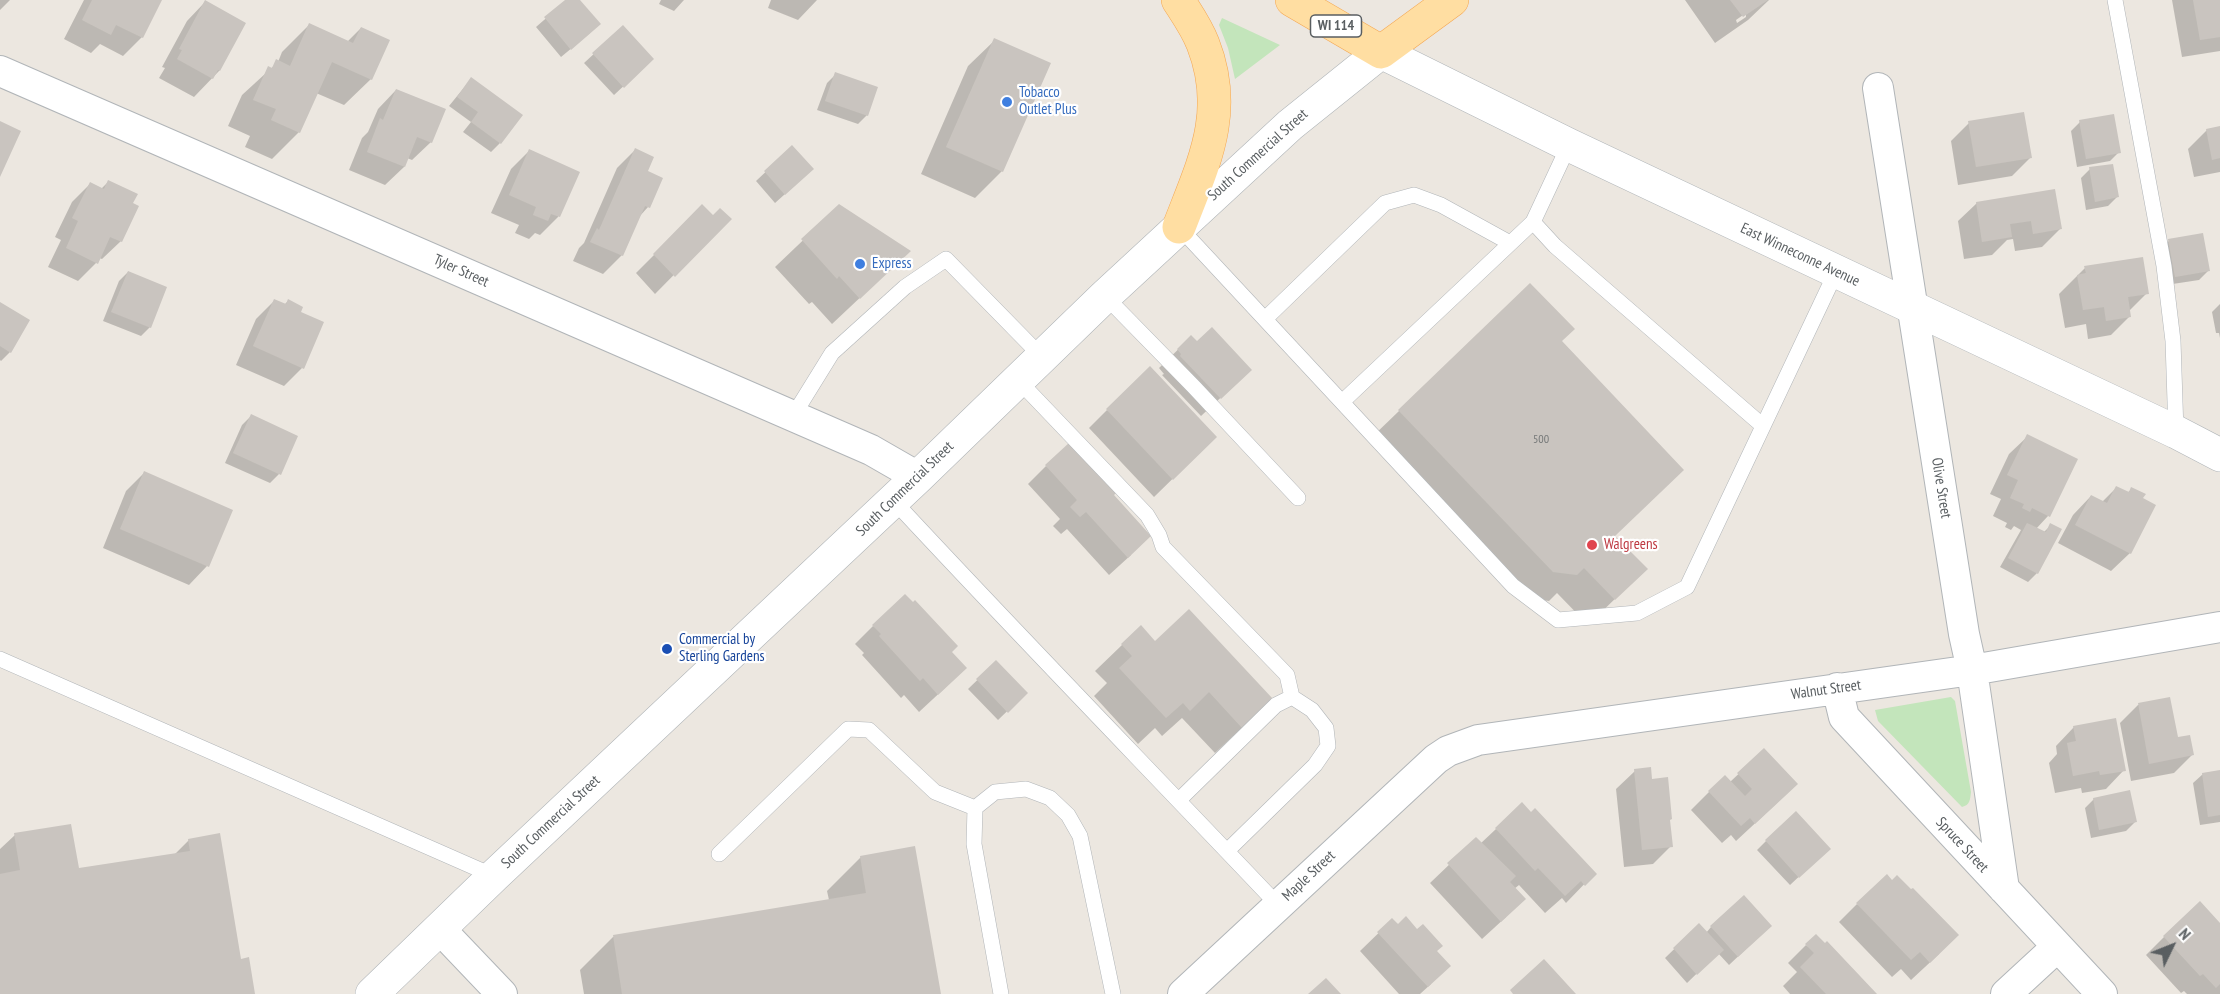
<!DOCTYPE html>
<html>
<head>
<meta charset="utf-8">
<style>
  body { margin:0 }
  #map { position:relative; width:2220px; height:994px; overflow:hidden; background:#ece7e0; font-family:"PT Sans Narrow",sans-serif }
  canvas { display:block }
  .north { position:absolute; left:2142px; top:916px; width:60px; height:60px; -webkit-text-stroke:4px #fff; paint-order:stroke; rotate:47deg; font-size:16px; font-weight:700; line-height:24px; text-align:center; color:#595e61 }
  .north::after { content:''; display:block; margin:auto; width:21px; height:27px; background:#595e61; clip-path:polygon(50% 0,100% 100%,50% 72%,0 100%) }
</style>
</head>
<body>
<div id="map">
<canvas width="2220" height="994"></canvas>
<div class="north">N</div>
</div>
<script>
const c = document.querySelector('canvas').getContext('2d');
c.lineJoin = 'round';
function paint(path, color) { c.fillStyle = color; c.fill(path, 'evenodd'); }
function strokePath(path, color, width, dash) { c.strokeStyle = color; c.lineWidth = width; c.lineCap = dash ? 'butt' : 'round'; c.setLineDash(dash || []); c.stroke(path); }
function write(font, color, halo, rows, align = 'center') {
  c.font = font + ' "PT Sans Narrow",sans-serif'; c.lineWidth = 4.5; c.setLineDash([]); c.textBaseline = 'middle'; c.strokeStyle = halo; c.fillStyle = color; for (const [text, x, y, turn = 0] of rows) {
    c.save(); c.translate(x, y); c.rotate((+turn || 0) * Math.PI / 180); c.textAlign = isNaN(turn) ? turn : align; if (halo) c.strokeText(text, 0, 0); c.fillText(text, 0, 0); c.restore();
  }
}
paint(new Path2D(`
  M1222,18l58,27 -45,34 -7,-31 -9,-23z
  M1951,697l4,4 16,91c-1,8 -1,13 -9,15l-84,-86 -3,-11z`), '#c3e5bb');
paint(new Path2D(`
  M0,0h10l-10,10z
  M84,0h77l-19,37 -19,19 -23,-12 -9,9 -27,-14z
  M567,0h11l12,33 -29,24 -25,-30z
  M661,0h23l-10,11 -15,-7z
  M771,0h46l-19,20 -30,-12z
  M1685,0h84l-21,20 -33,23zM1746,13v4l-9,6 -1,-3z
  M2172,0h48v51l-38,6z
  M205,2l39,22 -25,47 -25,26 -35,-19 6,-10 -3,-1 25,-46z
  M309,25l38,17 14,-14 10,51 -27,26 -28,-12 -17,39 -27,27 -27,-12 5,-11 -22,-10 14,-31 36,-33 4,-10z
  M623,27l20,41 -29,27 -30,-32z
  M995,40l7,131 -27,27 -54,-24 47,-108z
  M836,74l31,41 -9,9 -41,-14 10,-27z
  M471,79l29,64 -9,9 -28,-20 8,-10 -22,-16z
  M396,90l35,52 -19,18 -5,-2 -3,9 -19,18 -36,-15 13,-32 6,-6 10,-23z
  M2080,122l39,30 -9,9 -33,6 -6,-36z
  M1969,123l61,35 -18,18 -54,9 -7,-44z
  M2220,128v44l-26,5 -6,-28 19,-19z
  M792,147l11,31 -28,25 -19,-22z
  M530,150l48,23 -20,44 -18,18 -5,-2 -6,6 -14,-6 4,-8 -28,-12 20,-44z
  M635,150l11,21 2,36 -9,10 -17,38 -19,19 -30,-13 6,-13 5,-5 33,-75z
  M2090,169l27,28 -9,9 -22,4 -5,-32z
  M108,182l13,59 -19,18 -3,-1 -3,5 -18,18 -30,-14 13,-27 -6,-3 17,-35 18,-18 11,5z
  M1977,203l83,26 -18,18 -27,4 -2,-12 -6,1 -15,15 -28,4 -6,-38z
  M839,206l43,71 -50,47 -20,-22 -3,2 -34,-37z
  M702,207l11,10 16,2 -74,75 -19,-21z
  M2169,241l39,30 -9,9 -33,5 -7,-35z
  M2085,268l62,25 -18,18v6l-18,18 -23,4 -2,-15 -21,4 -6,-34z
  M128,272l22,55 -9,9 -38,-15 16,-40z
  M1530,285l30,57 54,194 5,59 -31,30 -31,-32 -8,8 -22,-3 -155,-161z
  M274,301l10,4 4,-4 11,12 3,55 -18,18 -48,-21 20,-46z
  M0,304l10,48 -9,9 -1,-1z
  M2220,304v34l-1,-5h-3l-4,-21z
  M1191,337l40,51 -30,28 -39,-41 2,-1 -5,-6z
  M1107,410l90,45 -43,42 -65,-69z
  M251,416l45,21 -17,37 -9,9 -45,-20 17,-38z
  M2028,436l20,80 -12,13 7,4 8,-8 -14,48 -9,9 -28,-15 21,-37 -7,-4 -3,4 -6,-3 2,-4 -14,-7 8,-17 -11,-5 19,-40z
  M1046,466l66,29 19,60 -22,20 -42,-46 -6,5 -8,-8 7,-7 -32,-35z
  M144,473l87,38 -24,55 -18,19 -86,-37 23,-57z
  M2116,488l11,5 5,-4 -2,64 -19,18 -53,-28 15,-28 18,-19 11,6z
  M1189,611l55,115 -29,27 -33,-35 -20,18 -7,-8 -17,16 -44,-48 13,-13 -12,-12 27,-26 33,-2z
  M873,626l77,26 -3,34 -28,26 -15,-17 -3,3 -39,-43 2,-2 -9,-9z
  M996,662l30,31 -28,27 -30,-31z
  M2169,699l8,40 15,16 -18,18 -43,8 -11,-58 18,-18z
  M2074,727l50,43 -18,19 -24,4 -1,-5 -26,5 -6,-30 8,-9 -1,-8z
  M1764,750l14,52 -42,39 -5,-6 -9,8 -31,-33 18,-18 21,-10z
  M1635,771l15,10 18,40 3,25 -18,18 -29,3 -8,-78z
  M2220,772v50l-20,3 -7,-42 10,-9z
  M2094,799l41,23 -9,9 -35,7 -6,-30z
  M1496,829l98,45 -28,29 -4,-5 -17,15 -26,-28 -5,4 -8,28 -24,22 -52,-56 46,-44 4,5z
  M15,835l62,35 97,-15 15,-15 64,154h-253v-145z
  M1766,841l54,16 -30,28 -33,-35z
  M861,857l78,137h-355l-4,-24 33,-33 216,-37 -2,-9z
  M1857,904l82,50 -28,26 -10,-11 -9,8 -53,-55z
  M1392,920l43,31 -4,33 -11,10h-21l-39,-43z
  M1699,925l7,8 5,-6 50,8 -32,30 -11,-12 -31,30 -22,-25z
  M2220,926v68h-33l-3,-3 -3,2 -35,-38 18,-18z
  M1806,945l69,49h-85l-7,-8 14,-14 -9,-9z`), '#0003');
paint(new Path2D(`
  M92,0h70l-19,38 -27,-13 -5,10 -29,-15z
  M205,0l41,23 -26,48 -2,-1 -5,9 -36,-20 5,-9 -3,-1z
  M565,0h15l21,24 -30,26 -27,-33z
  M1730,0h38l-25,17z
  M2193,0h27v37l-20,3z
  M309,23l44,20 8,-16 29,13 -18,40 -40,-18 -32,71 -29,-13 5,-11 -23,-9 15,-34 4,2 4,-9 14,7z
  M623,25l31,34 -30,29 -32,-35z
  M994,38l57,25 -48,109 -57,-25z
  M835,72l43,15 -10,29 -43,-15z
  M471,77l52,38 -22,29 -30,-22 7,-10 -21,-15z
  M396,89l50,20 -14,34 -15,-6 -12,30 -38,-15 13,-34 3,2z
  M2024,112l8,46 -56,9 -8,-46z
  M2114,114l7,39 -35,6 -7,-39z
  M0,121l21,10 -21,46z
  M2220,126v32l-8,2 -6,-31z
  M792,145l22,24 -29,26 -21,-24z
  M635,148l19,9 -6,14 15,7 -13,30 -5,-2 -22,50 -33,-14 7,-14 2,2z
  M529,149l51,23 -20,45 -9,-3 -3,7 -15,-6 3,-8 -27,-12z
  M2113,164l6,33 -24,5 -6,-35z
  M108,180l30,14 -5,9 6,3 -17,36 -12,-5 -12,27 -32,-16 12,-27 -6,-3 18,-36 14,7z
  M2055,189l7,40 -29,5 -2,-13 -21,3 2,13 -30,5 -6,-40z
  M702,204l11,11 7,-7 12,11 -57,58 -22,-23z
  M839,204l72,47 -51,48 -21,-23 -2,3 -36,-40z
  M2203,233l7,38 -35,6 -7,-38z
  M2143,257l6,37 -21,3 3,20 -25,4 -2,-14 -21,3 -6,-35 9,-2 -2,-7z
  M128,271l39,16 -16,41 -40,-16z
  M1530,283l45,46 -13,12 122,129 -69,66 33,33 -33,31 -31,-32 -7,7 -24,-3 -155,-162z
  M274,299l12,5 2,-5 15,8 -2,5 23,10 -20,47 -51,-23z
  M0,302l30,18 -19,33 -11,-7z
  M1212,327l40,43 -31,29 -41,-43 1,-2 -4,-5 14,-14 6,6z
  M1150,366l67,71 -44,43 -67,-71z
  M251,414l47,22 -17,39 -48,-22z
  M2027,434l51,25 -28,58 -18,-9 -2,4 -8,-4 2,-4 -14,-6 8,-18 -11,-5z
  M1070,442l49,48 -5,5 37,41 -23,22 -42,-46 -6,5 -10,-10 7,-7 -32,-35z
  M144,471l89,39 -24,57 -89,-38z
  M2116,486l13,6 2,-5 15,7 -3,4 13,7 -25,49 -56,-29 16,-30 16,8z
  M2027,523l19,9 4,-9 12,6 -24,45 -30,-16z
  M905,594l8,8 2,-2 43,46 -6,6 15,16 -29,27 -15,-17 -3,3 -41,-45 2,-2 -9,-9z
  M1189,609l84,90 -31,29 -33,-36 -19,19 -7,-8 -17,15 -47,-50 13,-12 -11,-12 20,-19 14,16z
  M996,660l32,33 -20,20 -32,-34z
  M2170,697l8,40 12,-2 4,20 -45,9 -11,-61z
  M2116,718l10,53 -26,4 -1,-4 -26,5 -6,-33 9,-2 -3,-15z
  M1764,748l34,36 -43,40 -5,-6 -9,8 -33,-35 17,-16 20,21 7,-7 -15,-16z
  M1651,767l1,12 16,-2 4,42 -2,1 3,27 -31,3 -8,-81z
  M2220,770v45l-12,2 -6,-44z
  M2130,790l7,32 -38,8 -6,-32z
  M1522,802l9,10 4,-4 62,66 -12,12 -4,-5 -16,15 -27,-28 -3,3 -40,-43z
  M1796,811l35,38 -32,29 -34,-38z
  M71,824l8,44 111,-17 -2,-12 32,-6 21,126 8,-2 6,37h-255v-120l20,-4 -6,-37z
  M1476,837l40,39 -6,6 16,17 -25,23 -54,-59z
  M915,846l26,148h-319l-9,-59 253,-42 -6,-37z
  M1887,874l5,6 5,-5 14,14 2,-1 46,47 -29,28 -10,-11 -9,8 -55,-57z
  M1744,895l28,31 -34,31 -28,-31z
  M2200,901l20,22v61l-4,4 -13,-14 -3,2 -37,-40z
  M1406,916l11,13 6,-5 20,22 -6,5 14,15 -23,21 -51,-55 15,-14 6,6z
  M1699,923l25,27 -27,25 -24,-27z
  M1816,934l9,9 2,-2 50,53h-51l-26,-27 14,-14 -9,-9z
  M1544,959l32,35h-63l-3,-4z
  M1326,978l15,16h-33z`), '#c9c4bf');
const service = new Path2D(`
  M2115,0l49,266 9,75 3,91
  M1569,145l-36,77 22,24 208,180
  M1179,227l334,359 45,34 79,-7 50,-26 149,-315
  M1105,296l89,91 104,111
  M1265,319l120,-116 29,-8 27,10 69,38
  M1018,380l129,135 12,20 4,12 124,128 5,22
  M1342,402l191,-180
  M793,416l39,-63 73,-66 41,-28 96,98
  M893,500c127,137 257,270 385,405
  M0,659l494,217
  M1179,800l97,-95 16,-8 20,13 14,18 2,18 -13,19 -88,86
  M719,854l129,-125 21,1 66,62 40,16
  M1001,994l-27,-150 1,-36 20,-16 31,-3 24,9 18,17 12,21 33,158`);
const minor = new Path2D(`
  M0,71l871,379 47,27
  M1878,88l86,546 8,36 32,219
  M1837,688l7,29 258,277
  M440,929l62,65
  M1183,994l253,-235 12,-8 30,-11 494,-70 248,-43
  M2006,994l51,-47`);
const secondary = new Path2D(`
  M372,994l122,-118 424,-399 187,-181 185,-171 91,-73 188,93 607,287 44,23`);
const primary = new Path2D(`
  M1178,0c9,14 19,28 25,44 27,69 0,120 -24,183
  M1292,0l89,52 71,-52`);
strokePath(service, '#b1b5b8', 16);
strokePath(minor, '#b1b5b8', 32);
strokePath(secondary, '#b0b5b8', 34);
strokePath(primary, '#f4a650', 34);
strokePath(service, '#fff', 15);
strokePath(minor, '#fff', 30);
strokePath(secondary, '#fff', 33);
strokePath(primary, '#ffdea2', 33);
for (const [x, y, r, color] of [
  [1007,102,6,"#3f7fe0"],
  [860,264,6,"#3f7fe0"],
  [1592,545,6,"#e0444e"],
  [667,649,6,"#1a4fb4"]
]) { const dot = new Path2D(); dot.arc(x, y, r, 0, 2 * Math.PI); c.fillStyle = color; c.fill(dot); strokePath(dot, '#fff', 2); }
write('12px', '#757878', null, [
  ["500",1541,440]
]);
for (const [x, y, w] of [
  [1336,26,51]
]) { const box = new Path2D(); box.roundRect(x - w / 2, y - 11, w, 22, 4.5); c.fillStyle = '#fff'; c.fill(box); strokePath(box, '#595e61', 1.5); }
write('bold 14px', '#595e61', null, [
  ["WI 114",1336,26]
]);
write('15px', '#366cbe', '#fff', [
  ["Tobacco",1019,93],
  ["Outlet Plus",1019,110],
  ["Express",872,264]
], 'left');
write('15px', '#595e61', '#fff', [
  ["South Commercial Street",1258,155,-42],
  ["East Winneconne Avenue",1800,255,25],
  ["Tyler Street",461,271,24],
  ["Olive Street",1941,488,81],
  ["South Commercial Street",905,489,-44],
  ["Walnut Street",1826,690,-8],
  ["South Commercial Street",551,822,-43],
  ["Spruce Street",1962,845,47],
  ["Maple Street",1309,876,-43]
]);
write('15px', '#be3a42', '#fff', [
  ["Walgreens",1604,545]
], 'left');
write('15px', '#164399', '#fff', [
  ["Commercial by",679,640],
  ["Sterling Gardens",679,657]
], 'left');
</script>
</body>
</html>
